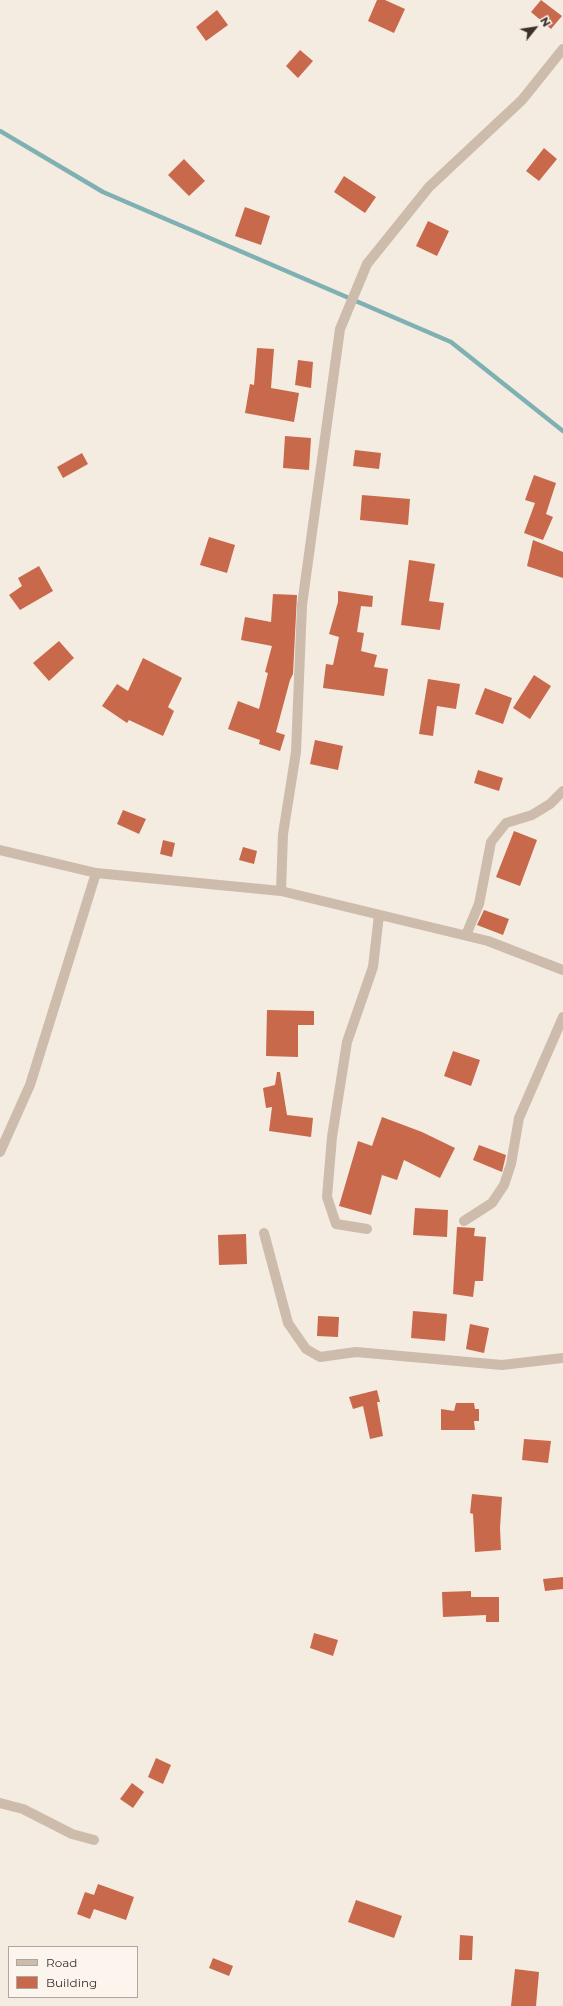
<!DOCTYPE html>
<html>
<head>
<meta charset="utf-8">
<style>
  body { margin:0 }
  #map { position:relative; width:563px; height:2006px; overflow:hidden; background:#f4ebe1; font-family:Montserrat,sans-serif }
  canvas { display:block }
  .legend { position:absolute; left:8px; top:1946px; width:130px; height:52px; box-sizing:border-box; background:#fbf5ee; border:1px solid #aea6a0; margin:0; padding:5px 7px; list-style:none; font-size:12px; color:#3b302b }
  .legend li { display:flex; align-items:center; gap:8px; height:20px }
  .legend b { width:20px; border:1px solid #aea6a0 }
  .north { position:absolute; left:515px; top:8px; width:40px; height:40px; -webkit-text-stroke:3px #fbf5ee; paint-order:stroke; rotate:60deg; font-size:11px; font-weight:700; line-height:16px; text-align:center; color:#3b302b }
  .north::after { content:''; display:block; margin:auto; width:14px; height:18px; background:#3b302b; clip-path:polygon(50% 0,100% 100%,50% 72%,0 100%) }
</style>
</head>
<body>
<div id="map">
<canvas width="563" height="2006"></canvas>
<ul class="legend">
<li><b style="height:5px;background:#cdbbac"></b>Road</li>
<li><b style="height:11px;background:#c8694b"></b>Building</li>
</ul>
<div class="north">N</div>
</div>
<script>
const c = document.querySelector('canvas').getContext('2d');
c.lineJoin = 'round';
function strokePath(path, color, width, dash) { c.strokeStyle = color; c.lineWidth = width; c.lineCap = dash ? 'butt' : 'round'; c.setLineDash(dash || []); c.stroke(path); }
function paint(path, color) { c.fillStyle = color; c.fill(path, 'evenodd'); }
strokePath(new Path2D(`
  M0,131l103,61 348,150 112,89`), '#7fb0b2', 4.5);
paint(new Path2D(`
  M377,0h8l20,9 -11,24 -26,-12z
  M541,0l21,16 -11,13 -20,-17z
  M217,10l11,15 -22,16 -10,-14z
  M300,50l13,11 -15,17 -12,-12z
  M544,148l13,11 -18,22 -13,-10z
  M184,159l21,22 -16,15 -21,-21z
  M344,176l32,21 -11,16 -31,-21z
  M245,207l25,9 -9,29 -26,-9z
  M428,221l21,10 -12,25 -21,-10z
  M257,348l17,1 -3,39 28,5 -5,29 -49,-9 5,-29 4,1z
  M298,360l15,2 -2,26 -16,-3z
  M285,436l26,2 -2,32 -26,-2z
  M355,450l26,3 -2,16 -26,-3z
  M82,453l6,11 -25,14 -6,-11z
  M534,475l22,8 -10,31 7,3 -10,23 -19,-7 11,-30 -10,-3z
  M362,495l48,4 -2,26 -48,-5z
  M209,537l26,8 -8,28 -27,-8z
  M533,540l30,12v26l-36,-12z
  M409,560l26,4 -6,37 15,2 -4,27 -39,-5z
  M39,566l14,25 -33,19 -11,-15 13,-9 -4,-8z
  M338,591l35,5 -1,11 -11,-1 -4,26 7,1 -3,18 16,4 -3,12 14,2 -4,27 -61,-8 3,-24 7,1 6,-28 -10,-3 9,-32z
  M273,594l24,1 -4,79 -3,6 -14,52 9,3 -5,16 -21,-7 1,-4 -32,-11 10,-28 21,8 9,-36 -3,-1 7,-26 -31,-6 4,-23 26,5z
  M59,641l15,17 -25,23 -16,-18z
  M143,658l39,20 -14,29 6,4 -11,25 -34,-16 -2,3 -25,-17 15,-22 11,7z
  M534,675l17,11 -21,33 -17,-11z
  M428,679l32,5 -4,25 -19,-3 -4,30 -14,-2z
  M485,688l27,10 -9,26 -28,-10z
  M315,740l28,6 -5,24 -28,-6z
  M478,770l25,8 -4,13 -25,-8z
  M123,810l23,9 -7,15 -22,-10z
  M514,831l23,9 -17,46 -24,-9z
  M163,840l12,3 -3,14 -12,-3z
  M243,847l14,4 -3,13 -15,-4z
  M484,910l25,9 -6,16 -26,-10z
  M267,1010l47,1v14h-16v32l-32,-1z
  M453,1051l27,9 -9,26 -27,-10z
  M277,1072h3l7,43 26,3 -2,19 -42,-6 3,-24 -6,1 -3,-20 12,-3z
  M382,1117l40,15 33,16 -15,30 -36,-18 -7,20 -15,-5 -11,40 -32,-9 19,-65 14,5z
  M479,1145l27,10 -4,17 -29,-12z
  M415,1208l33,2 -1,27 -34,-2z
  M457,1227l18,1 -1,8 12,1 -3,44h-8l-2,16 -20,-3z
  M246,1234l1,30 -28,1 -1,-30z
  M413,1311l34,3 -2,27 -34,-3z
  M318,1316l21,1 -1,20 -21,-1z
  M470,1324l19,4 -5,25 -18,-4z
  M377,1390l3,12h-3l6,34 -13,3 -7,-33 -10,3 -4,-12z
  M456,1403h18l1,6h4v12h-5l1,9h-34v-21l13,2z
  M524,1439l27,2 -3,22 -26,-3z
  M472,1494l30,3 -2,31 1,22 -26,2 -2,-38 -3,-1z
  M563,1577v12l-18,2 -2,-12z
  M471,1591v6h28v25h-13v-7l-43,2 -1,-25z
  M314,1633l24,7 -5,16 -23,-8z
  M156,1758l15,7 -8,19 -15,-7z
  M132,1783l12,9 -11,16 -13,-9z
  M98,1884l36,13 -8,23 -32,-11 -4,10 -13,-5 8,-22 9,3z
  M356,1900l46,16 -8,22 -46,-16z
  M460,1935l13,1 -1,24h-13z
  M213,1958l20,8 -4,10 -20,-8z
  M515,1969l24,3 -3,34h-25z`), '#c8694b');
strokePath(new Path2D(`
  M0,850l96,23 185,18 207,50 75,29
  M281,891l2,-57 13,-82 6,-147 38,-276 27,-65 62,-77 93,-87 41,-51
  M466,935l13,-31 12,-62 15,-19 26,-8 18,-11 13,-13
  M0,1152l30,-67 66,-212
  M464,1221l28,-18 12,-18 7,-21 8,-46 44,-101
  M367,1229l-31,-5 -9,-27 5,-60 15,-95 26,-75 6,-52
  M264,1233l24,90 18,26 14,8 36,-5 146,13 61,-7
  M0,1803l23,6 49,25 22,6`), '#cdbbac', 10);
</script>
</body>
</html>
